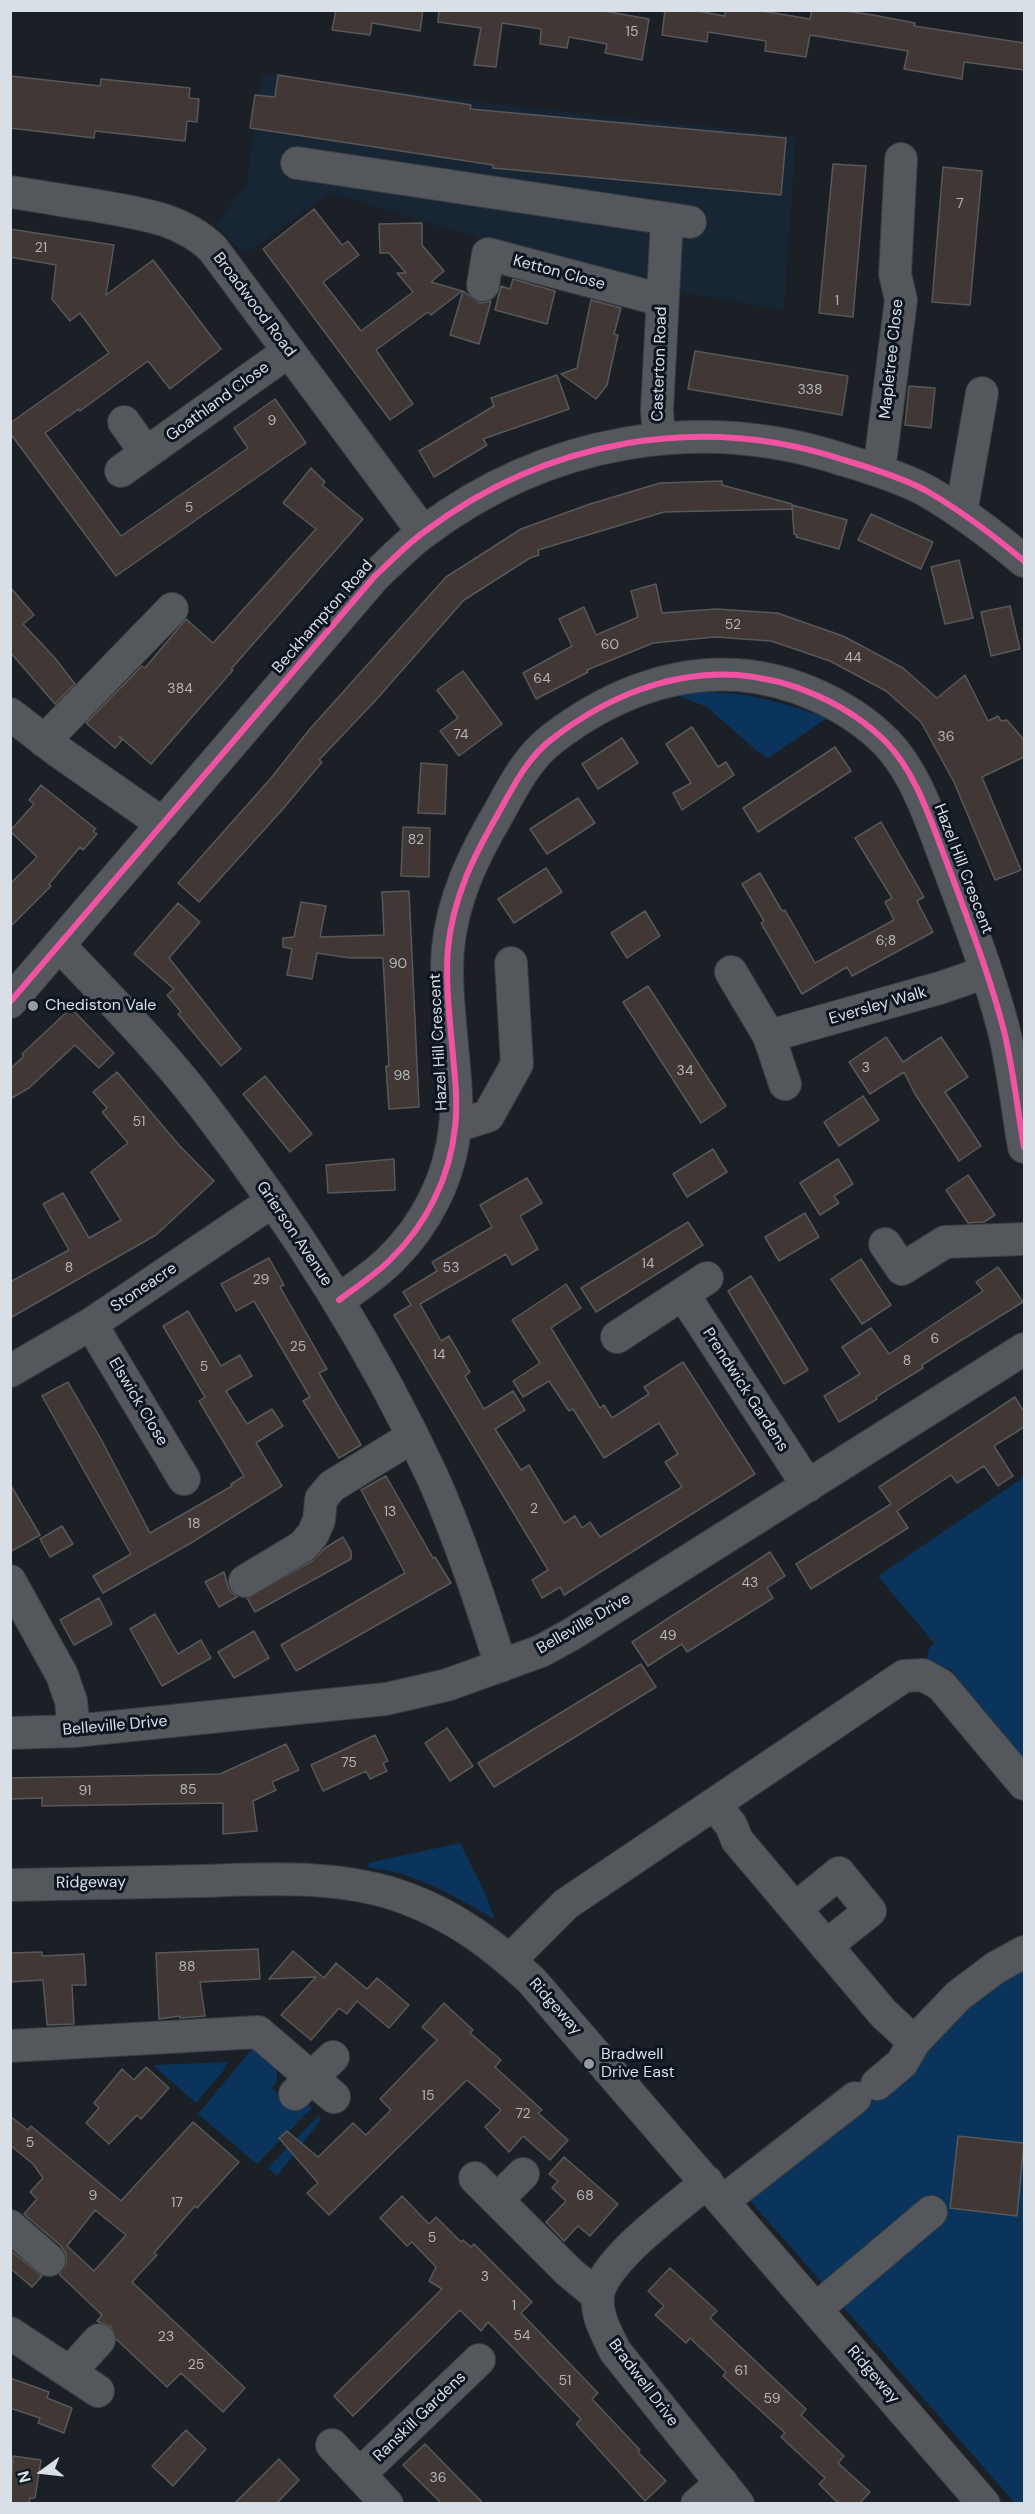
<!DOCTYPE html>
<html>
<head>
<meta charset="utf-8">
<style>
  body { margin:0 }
  #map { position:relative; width:1035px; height:2514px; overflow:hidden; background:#1a2026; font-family:"DM Sans",sans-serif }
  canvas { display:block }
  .frame { position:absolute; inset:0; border:12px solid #d8dfe6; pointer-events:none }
  .north { position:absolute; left:12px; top:2442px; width:60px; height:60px; -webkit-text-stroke:4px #0d1620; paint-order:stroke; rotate:255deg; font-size:16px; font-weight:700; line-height:24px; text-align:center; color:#d8dfe6 }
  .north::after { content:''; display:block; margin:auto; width:21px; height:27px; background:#d8dfe6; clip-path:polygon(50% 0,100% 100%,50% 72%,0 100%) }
</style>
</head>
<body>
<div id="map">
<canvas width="1035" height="2514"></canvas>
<div class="frame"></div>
<div class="north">N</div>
</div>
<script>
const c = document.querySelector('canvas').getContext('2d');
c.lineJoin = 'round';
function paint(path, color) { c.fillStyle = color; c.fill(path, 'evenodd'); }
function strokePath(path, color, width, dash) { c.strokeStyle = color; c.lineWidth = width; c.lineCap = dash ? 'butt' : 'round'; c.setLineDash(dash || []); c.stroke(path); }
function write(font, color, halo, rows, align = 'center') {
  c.font = font + ' "DM Sans",sans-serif'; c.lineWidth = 6; c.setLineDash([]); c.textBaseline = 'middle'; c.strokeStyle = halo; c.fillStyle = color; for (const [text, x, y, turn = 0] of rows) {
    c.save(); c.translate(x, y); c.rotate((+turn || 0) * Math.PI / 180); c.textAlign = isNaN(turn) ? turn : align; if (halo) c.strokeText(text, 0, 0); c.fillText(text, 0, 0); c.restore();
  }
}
paint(new Path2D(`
  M261,74l253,32 282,30 -12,174 -122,-21 -170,-47 -162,-49 -86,62 -28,-31 31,-40z`), '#182534');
paint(new Path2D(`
  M701,692c47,0 81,10 126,26l-59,40 -11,-7 -50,-44 -28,-11z
  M1024,1477v282l-73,-89 -24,-10 2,-12 5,-5 -56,-67z
  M460,1843l24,48 11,28c-37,-20 -83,-49 -126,-51l-1,-5z
  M1024,1963v540h-9l-268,-306 123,-96 -13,-18 4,-4 14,17 67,-70z
  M252,2049c9,4 28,19 25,30 0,4 -3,6 -5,9l21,21 14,-6 5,5 -55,56 -59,-50z
  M228,2062l-5,9 -27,32 -43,-38z
  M319,2115l1,6 -43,55 -9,-8z`), '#0a345b');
const building = new Path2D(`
  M336,10h87l-3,21 -48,-8 -2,12 -38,-5z
  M439,10h159l51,9 -7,41 -37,-7 2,-9 -38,-7 -2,11 -27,-4 1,-15 -39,-6 -6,44 -22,-2 7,-37 -43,-6z
  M665,10h27l33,6v-6h31l54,9 2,-9h27l34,5 42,8 -1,3 110,17v27l-60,-8 -2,17 -58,-10 4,-18 -98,-16 -4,22 -41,-6 1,-10 -58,-9 -1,10 -45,-7z
  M278,75l193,30 -1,4 316,29 -5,57 -288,-27v-3l-243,-37 5,-33 20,2z
  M10,76l90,10 1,-7 89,9 -1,10 10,1 -2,23 -10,-1 -2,20 -90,-10 -1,7 -84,-10z
  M833,164l33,2 -13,151 -34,-4z
  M943,167l39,4 -12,134 -38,-3z
  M314,209l28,36 6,-4 11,14 -36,27 38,49 52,-39 -16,-19h9l-17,-20h-9l-1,-29 43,-1v22l22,26 -13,11 31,9 -31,24 -3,-3 -52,38 37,54 -23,16 -127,-171z
  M10,229l104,16 -8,50 47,-35 68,89 -51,40 -22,-28 -68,50 -1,-2 -34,24 76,103 127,-88 -14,-20 41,-29 31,44 -190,133 -106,-143v-10l99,-70 -29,-40 -10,8 -18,-22 4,-34 -46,-8z
  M513,279l42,12 -8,33 -52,-14 6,-24 9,3z
  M463,291l17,12 11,-2 -12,43 -29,-9z
  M591,300l30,8 -7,26 4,1 -11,50 -11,14 -35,-25 16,-6z
  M695,351l153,25 -6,39 -154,-26z
  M557,375l12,34 -86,30 4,6 -53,32 -15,-26 75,-45 -3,-8z
  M909,386l26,2 -4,40 -26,-3z
  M311,468l14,14 -3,3 41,34 -132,150 2,1 -82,94 -32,-28 3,4 -7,8 -29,-25 56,-57 3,2 41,-49 27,24 103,-114 -33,-26z
  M722,481v4l70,19v5l-128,3 -126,38 1,5 -9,3 -66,42 -89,101 -56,59 3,2 -40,48 -83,92 -21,-19 94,-106 37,-47 137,-153 75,-48 69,-25 70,-21z
  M792,505l55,15 -8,29 -43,-12 1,-2 -3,-1z
  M871,514l62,28 -12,27 -63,-29z
  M959,560l14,58 -28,6 -14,-57z
  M656,584l6,29 54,-4 61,4 66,23 60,32 34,30 28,-23 23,46 10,-5 3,5 6,-1 17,20v17l-42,20 39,93 -26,10 -41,-98 -33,-60 -35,-31 -56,-30 -59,-20 -56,-4 -62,6 -66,27 1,2 -52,27 -13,-26 49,-27 -13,-27 25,-12 12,28 42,-18 -7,-26z
  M10,587l24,28 -11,9 32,34 20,26 -20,20 -45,-52z
  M1010,606l10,43 -29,7 -10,-44z
  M463,671l39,53 -43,32 -19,-25 18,-13 -21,-28z
  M692,727l26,40 8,-5 8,13 -52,35 -9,-17 18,-10 -25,-39z
  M622,738l16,25 -40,26 -16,-25z
  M835,747l16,24 -93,61 -15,-24z
  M421,763l26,2 -2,49 -27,-1z
  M41,785l55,44 -3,2 4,3 -14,16 -3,-3 -31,37 2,2 -41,41v-43l27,-27 -27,-26 24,-27 -5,-4z
  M578,798l17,25 -48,31 -17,-25z
  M881,822l43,75 -7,4 16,31 -81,44 -5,-9 -45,27 -41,-71 3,-2 -22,-37 18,-11 22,38 3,-1 30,53 79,-43 -9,-18 7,-4 -37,-60z
  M403,827l27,1 -1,49 -28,-1z
  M546,868l16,24 -48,31 -16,-24z
  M409,891l10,216 -30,2 -3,-43h3l-6,-108h-33l-33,-5 -5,26 -25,-4 5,-26 -9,-2v-9l11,-1 7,-35 25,4 -6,31 64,-2 -2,-43z
  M178,903l22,19 -31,36 72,91 -20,17 -43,-52 3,-2 -14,-17 7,-6 -40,-35z
  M645,911l15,25 -33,22 -16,-25z
  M648,986l78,120 -25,17 -78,-121z
  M71,1008l43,45 -15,15 -24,-23 -46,43 -19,11v-30l14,-13 -2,-2z
  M886,1037l17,25 38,-25 27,40 -23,15 36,54 -22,15 -44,-67 -11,-22 -34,22 -21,-32z
  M117,1072l62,73 35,36 -58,54 -146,83v-36l59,-32 -26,-46 20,-11 26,45 32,-18 -30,-48 37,-29 -26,-31 5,-4 -14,-16z
  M265,1076l47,58 -22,18 -47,-58z
  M863,1096l16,24 -40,26 -15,-24z
  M713,1149l14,23 -40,25 -14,-23z
  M394,1159l1,31 -67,3 -2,-28z
  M838,1159l15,25 -19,12 5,7 -19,12 -20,-32z
  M968,1175l27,40 -11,7 -16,1 -22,-33z
  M527,1178l15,25 -22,13 18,33 -26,16 -6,-11 -86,50 21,37 8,-5 21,36 -5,4 19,33 29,-18 12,19 -30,19 26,41 8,-5 35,58 11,-7 7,12 8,-6 10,15 82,-50 -17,-25 13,-8 -19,-31 -55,35 -31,-49 -4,2 -20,-30 -26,16 -10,-16 27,-18 -28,-43 54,-36 15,24 -30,20 49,80 4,-3 8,13 37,-24 -5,-7 39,-25 72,112 -191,121 -4,-8 -18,11 -10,-18 16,-10 -154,-255 17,-10 -8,-13 34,-21 -5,-9 60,-35 -12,-22z
  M805,1213l14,24 -40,24 -14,-24z
  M688,1222l15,23 -107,67 -15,-24z
  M269,1258l15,27 -4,2 47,82 -8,4 42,72 -22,13 -36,-57 7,-4 -56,-96 -18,10 -15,-27z
  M861,1259l30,46 -29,19 -31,-45z
  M998,1267l25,35 -71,44 -30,19 1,3 -47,29 1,2 -38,23 -15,-26 36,-22 -18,-27 29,-19 18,26 94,-63 -7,-9z
  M751,1276l57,94 -24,14 -56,-93z
  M188,1311l33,55 19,-11 12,21 -26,15 21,33 25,-15 11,17 -27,17 26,43 -91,57 -88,50 -10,-17 38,-22 -89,-158 26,-14 34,59 48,92 82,-47 -1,-2 13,-8 -45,-75 6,-4 -42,-71z
  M1015,1397l9,15v15l-30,19 19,30 -15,10 -14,-20 -27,17 -6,-8 -54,36 11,17 -97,61 -15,-25 95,-60 -12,-17z
  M386,1476l47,82 2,-1 16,26 -155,88 -15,-26 124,-72 -44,-83z
  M10,1484l30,51 -30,17z
  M62,1526l11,18 -23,13 -10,-18z
  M343,1537l8,14v8l-96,53 -8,-14 65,-37 13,-13z
  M770,1552l15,24 -18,12 6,10 -86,54 -5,-8 -34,22 -16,-24z
  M224,1572l5,18 8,7 -18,10 -14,-25z
  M99,1598l13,26 -38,21 -14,-25z
  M155,1614l23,40 23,-14 10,18 -49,28 -32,-57z
  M254,1631l15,27 -35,20 -16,-26z
  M641,1664l15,23 -162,100 -16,-24z
  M447,1728l26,38 -23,15 -25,-38z
  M375,1735l13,26 -5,2 4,8 -17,8 -4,-8 -43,20 -12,-26z
  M286,1744l13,26 -27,12 4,8 -23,11 4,30 -34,3v-31l-181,3v-8l-32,1v-21l210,-4z
  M258,1949l2,30 -60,3 5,34 -25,2v-2l-21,3 -3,-66z
  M293,1951l31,27 12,-15 31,26 10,-11 32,27 -20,23 -32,-27 -10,13 -8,-6 -28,32 -30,-25 35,-38 -47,2z
  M42,1952v4l42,-2 2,31h-14l2,39 -27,1 -4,-45 -33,2v-29z
  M444,2003l29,27 -3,3 31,27 -6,7 47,43 -4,3 30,27 -18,20 -27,-24 -14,16 -24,-25 16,-17 -34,-30 -138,135 -22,-22 11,-10 -39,-45 8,-7 31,26 35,-34 13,12 25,-25 -11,-11 57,-59 -15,-13z
  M146,2067l23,21 -28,31 -4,-4 -28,29 -23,-21 13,-15 -5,-5 28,-34 12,11z
  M10,2116l18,14 3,-4 90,75 72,-79 46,40 -42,46 -2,-2 -14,16 -27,31 3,2 -25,27 113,106 -22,24 -42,-39 -14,14 -51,-48 -5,-12 -14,-6 5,-6 -43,-41 7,-10v-10l-5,-8 -37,-32 13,-15 -7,-7 13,-14 -10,-14 -23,-19zM95,2210l31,25 -32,36 -27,-25z
  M958,2136l66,7 -7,73 -67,-8z
  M564,2157l54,47 -28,32 -12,-10 -14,15 -18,-19 20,-21 -14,-13 6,-7 -9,-7z
  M402,2196l27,28 7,-7 25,25 2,-2 8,7 3,-3 58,58 -11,11 77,80 -6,6 48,51 -2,2 28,29 -21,20 -69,-77 5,-5 -62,-65 -31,-32 -7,9 -21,-21 -107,106 -19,-20 108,-107 -13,-8 7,-14 -24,-25 -5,4 -27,-28z
  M10,2250l32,26 -10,11 -22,-19z
  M670,2268l47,43 -7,7 96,91 -5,6 43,41 -6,7 32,29 -11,12h-20l-20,-20 6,-6 -44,-41 4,-4 -62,-57 3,-4 -36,-34 -4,5 -31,-28 9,-9 -16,-15z
  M10,2378l39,14 -2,6 25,10 -8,25 -26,-10 2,-5 -30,-10z
  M186,2430l20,19 -33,37 -21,-20z
  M425,2444l47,48 12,12h-42l-39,-39z
  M13,2456l28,4 -6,38h-5l-1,6h-19z
  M279,2459l20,21 -23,24h-42z`);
paint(building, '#413836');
strokePath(building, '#585859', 1.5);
const minor = new Path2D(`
  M297,163l393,59
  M10,192c28,4 56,9 83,13 43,8 88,12 120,44l210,283
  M483,285l5,-31 174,46
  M124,422l22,31
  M659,439l-2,-29 10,-191
  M121,471l168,-120
  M879,471l22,-171 -6,-26 6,-115
  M961,513l21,-120
  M10,714l48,37 105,73
  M44,741l128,-132
  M59,945c49,52 100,103 143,159 90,117 169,240 231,374 27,61 48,125 68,188
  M731,972l38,64 16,48
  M10,1002l364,-425c16,-15 32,-32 50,-45 122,-92 276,-120 420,-72 27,8 56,17 81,30 35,20 68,45 99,71
  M769,1036l174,-49 43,-15
  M456,1126l32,-10 29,-52 -6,-101
  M885,1244l17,25 43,-27 79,-3
  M683,1294l125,192
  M339,1300c17,-13 36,-25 51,-40 36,-35 60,-82 65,-133 3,-23 0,-48 -2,-71 -3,-36 -8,-73 -5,-108 5,-50 25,-91 50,-134 15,-27 29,-56 54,-75 53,-41 118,-69 186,-64 53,4 110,29 148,67 31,32 45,80 61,121 20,54 41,108 56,164 10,39 14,80 21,120
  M91,1324l93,155
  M617,1337l90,-59
  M10,1371l81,-47 182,-123
  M10,1581l52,94 9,26 3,30
  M245,1581l58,-35 10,-12 6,-14 2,-21 11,-13 80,-49
  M10,1733l64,-2 312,-32 61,-14 94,-34 31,-17 452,-285
  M714,1804l17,21 6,15 146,173 31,29
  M10,1885c64,-1 128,-3 191,-4 68,-2 143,-7 207,18 48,18 87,47 124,82l452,523
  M795,1909l44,-36 31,38 -44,35
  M510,1960l56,-56 338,-228 19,-1 18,10 83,99
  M10,2046l248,-14 76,65
  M877,2084l25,-21 12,-21 44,-46 37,-28 29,-16
  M295,2094l38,-37
  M475,2178l94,94 29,24
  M707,2182c-29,25 -101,76 -109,112 -3,20 9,40 17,57l123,153
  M497,2200l26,-26
  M723,2201l132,-103
  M10,2226l39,34
  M816,2309l115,-97
  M10,2333l88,58
  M70,2372l29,-32
  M332,2445l55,59
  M360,2474l119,-114
  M697,2504l25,-21`);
strokePath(minor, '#383d41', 34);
strokePath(minor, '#54585d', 32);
strokePath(new Path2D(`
  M10,1002l364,-425c16,-15 32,-32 50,-45 122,-92 276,-120 420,-72 27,8 56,17 81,30 35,20 68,45 99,71
  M339,1300c17,-13 36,-25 51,-40 36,-35 60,-82 65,-133 3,-23 0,-48 -2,-71 -3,-36 -8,-73 -5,-108 5,-50 25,-91 50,-134 15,-27 29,-56 54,-75 53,-41 118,-69 186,-64 53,4 110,29 148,67 31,32 45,80 61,121 20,54 41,108 56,164 10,39 14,80 21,120`), '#f153a3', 6);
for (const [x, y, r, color] of [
  [33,1006,6,"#969ca3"],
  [589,2064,6,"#969ca3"]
]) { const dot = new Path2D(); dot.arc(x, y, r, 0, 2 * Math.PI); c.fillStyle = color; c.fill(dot); strokePath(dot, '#0d1620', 2); }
write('14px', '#b2b5ba', null, [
  ["15",632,32],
  ["7",960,204],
  ["21",41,248],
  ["1",837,301],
  ["338",810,390],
  ["9",272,421],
  ["5",189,508],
  ["52",733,625],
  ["60",610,645],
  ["44",853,658],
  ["64",542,679],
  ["384",180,689],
  ["74",461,735],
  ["36",946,737],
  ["82",416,840],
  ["6;8",886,941],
  ["90",398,964],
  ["3",866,1068],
  ["34",685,1071],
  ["98",402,1076],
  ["51",139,1122],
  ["14",648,1264],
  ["8",69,1268],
  ["53",451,1268],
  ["29",261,1280],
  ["6",935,1339],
  ["25",298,1347],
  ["14",439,1355],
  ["8",907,1361],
  ["5",204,1367],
  ["2",534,1509],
  ["13",390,1512],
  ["18",194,1524],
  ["43",750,1583],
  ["49",668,1636],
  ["75",349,1763],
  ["85",188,1790],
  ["91",85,1791],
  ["88",187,1967],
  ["15",428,2096],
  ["72",523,2114],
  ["5",30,2143],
  ["9",93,2196],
  ["68",585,2196],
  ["17",177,2203],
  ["5",432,2238],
  ["3",485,2277],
  ["1",514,2306],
  ["54",522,2336],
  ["23",166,2337],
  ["25",196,2365],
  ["61",741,2371],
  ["51",565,2381],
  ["59",772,2399],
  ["36",438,2478]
]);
write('16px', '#d8dfe6', '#0d1620', [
  ["Ketton Close",559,273,15],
  ["Broadwood Road",254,305,53],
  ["Mapletree Close",892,359,-84],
  ["Casterton Road",660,364,-88],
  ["Goathland Close",218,402,-36],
  ["Beckhampton Road",323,617,-49],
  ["Hazel Hill Crescent",963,869,69],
  ["Eversley Walk",878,1006,-16],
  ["Hazel Hill Crescent",439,1042,-93],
  ["Grierson Avenue",294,1234,56],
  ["Stoneacre",144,1288,-34],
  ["Prendwick Gardens",745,1390,57],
  ["Elswick Close",138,1402,59],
  ["Belleville Drive",584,1624,-30],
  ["Belleville Drive",115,1726,-5],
  ["Ridgeway",91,1883,-1],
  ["Ridgeway",555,2007,48],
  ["Ridgeway",873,2375,49],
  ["Bradwell Drive",643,2383,53],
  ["Ranskill Gardens",420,2417,-44]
]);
write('16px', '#d8dfe6', '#0d1620', [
  ["Chediston Vale",45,1006],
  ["Bradwell",601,2055],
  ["Drive East",601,2073]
], 'left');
</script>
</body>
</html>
